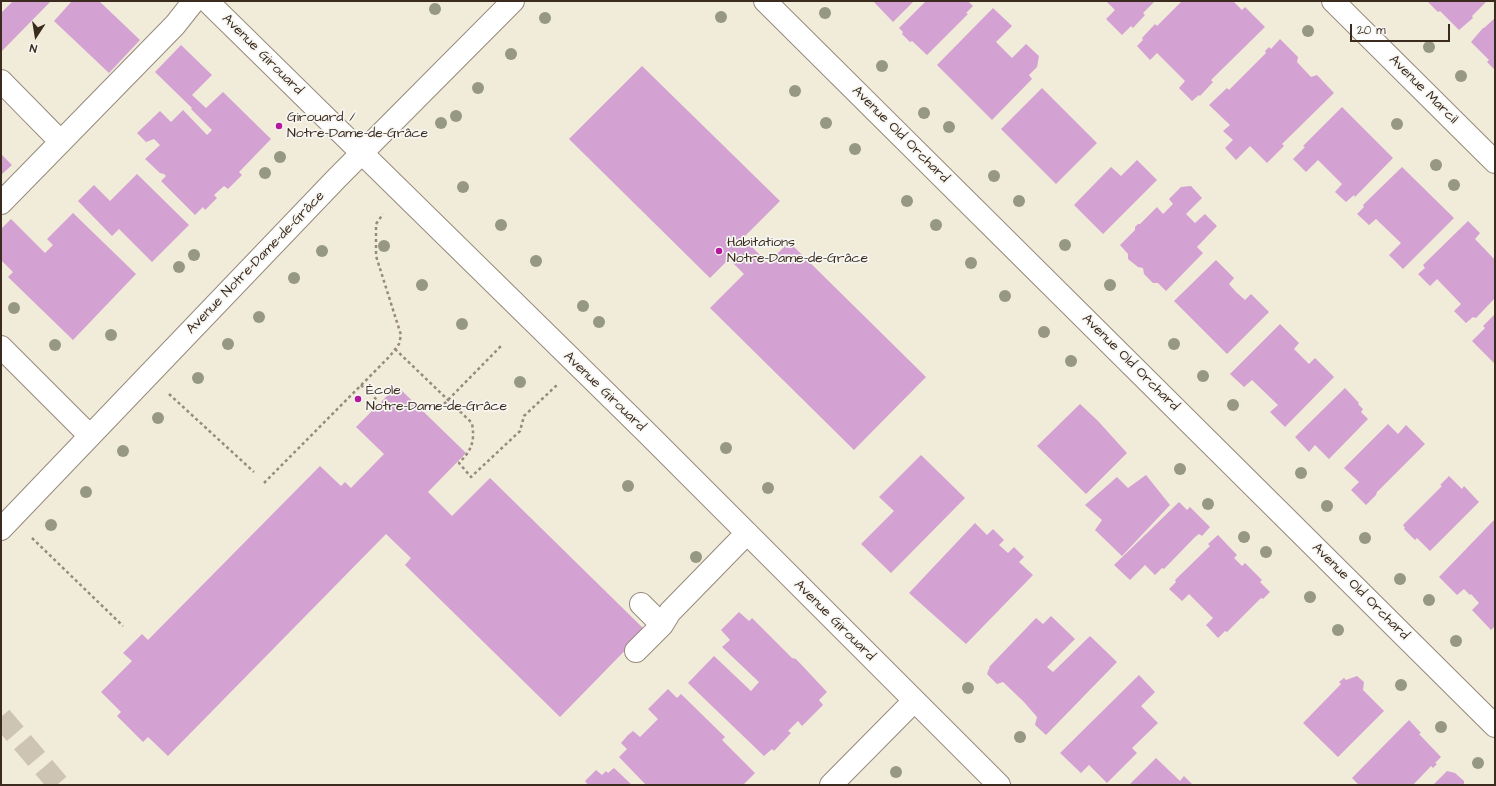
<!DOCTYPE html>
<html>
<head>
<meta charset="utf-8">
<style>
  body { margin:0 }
  #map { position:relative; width:1496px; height:786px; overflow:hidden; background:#f1ebd9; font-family:"Architects Daughter",sans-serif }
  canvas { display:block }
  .frame { position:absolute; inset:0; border:2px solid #3b2a1e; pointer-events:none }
  .north { position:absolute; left:16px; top:16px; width:40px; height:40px; -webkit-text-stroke:3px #f6f6f2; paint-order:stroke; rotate:192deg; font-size:11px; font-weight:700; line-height:16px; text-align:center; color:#3b2a1e }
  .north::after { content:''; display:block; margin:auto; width:14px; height:18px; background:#3b2a1e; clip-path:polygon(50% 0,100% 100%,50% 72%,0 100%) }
  .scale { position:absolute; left:1350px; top:24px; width:100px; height:18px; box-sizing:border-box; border:2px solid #3b2a1e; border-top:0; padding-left:5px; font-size:12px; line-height:14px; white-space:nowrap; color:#3b2a1e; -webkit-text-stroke:3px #f6f6f2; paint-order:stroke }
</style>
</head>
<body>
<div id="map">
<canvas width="1496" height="786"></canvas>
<div class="frame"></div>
<div class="north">N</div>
<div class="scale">20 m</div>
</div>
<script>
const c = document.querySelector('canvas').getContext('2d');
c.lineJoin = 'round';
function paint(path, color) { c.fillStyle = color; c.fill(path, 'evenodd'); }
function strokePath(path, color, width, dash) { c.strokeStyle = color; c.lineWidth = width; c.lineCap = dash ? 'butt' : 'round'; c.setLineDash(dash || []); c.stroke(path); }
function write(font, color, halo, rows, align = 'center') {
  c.font = font + ' "Architects Daughter",sans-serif'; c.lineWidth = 3.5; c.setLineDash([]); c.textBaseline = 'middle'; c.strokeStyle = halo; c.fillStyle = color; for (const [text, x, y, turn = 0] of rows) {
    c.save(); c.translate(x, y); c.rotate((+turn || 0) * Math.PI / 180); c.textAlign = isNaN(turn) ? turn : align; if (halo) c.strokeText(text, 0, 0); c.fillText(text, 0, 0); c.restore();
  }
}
paint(new Path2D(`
  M13,1h38l-49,50 -1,-38z
  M72,1h27l41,39 -31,33 -55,-52z
  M873,1h41l-21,21z
  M926,1h42l5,5 -7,7 2,1 -41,41 -15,-14 -2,1 -8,-8 1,-2 -4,-4z
  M1106,1h49l-12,12 2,2 -12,13 -2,-2 -9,9 -16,-16 9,-9z
  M1182,1h51l9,9 3,-3 20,20 -54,53 2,2 -13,14 -1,-1 -7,6 -13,-13 6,-7 -28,-28 -7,7 -13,-14 6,-6 -1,-2 13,-14 2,2z
  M1427,1h60l-15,15 1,2 -14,12 -19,-19 -2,1z
  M993,8l19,18 -16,16 16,16 14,-14 13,12 -2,11 -8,8 3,4 -40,41 -55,-55z
  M1495,18v52l-8,-8 2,-2 -18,-18 12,-14h1z
  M1280,39l18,18 -1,5 14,15 6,-2 17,18 -52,51 2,2 -17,17 -17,-17 -14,14 -11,-12 8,-8 -10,-9 7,-6 -21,-20 18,-17 2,2 37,-37 -1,-2 4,-4 2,2z
  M181,45l31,30 -20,20 14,13 17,-16 48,47 -32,33 3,3 -14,14 -4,-3 -10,9 3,3 -12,12 -2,-3 -8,8 -34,-34 5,-5 -2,-2 -4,-1 -15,-14 15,-14 -6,-6 -8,3 -9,-9 23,-22 11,11 12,-12 24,25 5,-5 -21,-21 1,-1 -37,-36z
  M642,66l138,135 -37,37 25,25 21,-21 137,135 -72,73 -144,-142 34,-34 -15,-15 -19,19 -141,-139z
  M1042,88l55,55 -41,41 -55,-55z
  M1342,107l51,51 -38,39 -1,-2 -8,7 -11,-10 7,-8 -24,-24 -12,12 -13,-13 12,-12 -2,-1z
  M1,154l11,11 -11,10z
  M1137,160l20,20 -54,54 -29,-29 37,-38 10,9z
  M1402,167l52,51 -51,51 -14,-14 12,-12 -25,-24 -7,6 -12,-11 7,-7 -1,-2z
  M137,174l52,51 -37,37 -33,-33 -7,7 -34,-35 16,-16 16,16z
  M1191,186l11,12 -16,16 9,9 10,-9 12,12 -20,21 6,6 -37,38 -8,-8h-5l-9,-9 -1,-6 -5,-1 -10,-8v-5l-8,-9 15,-15v-3l3,-3h2l17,-17 6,7 10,-10 -4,-5 12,-12z
  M73,213l63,61 -63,66 -65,-63 5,-5 -12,-12v-31l10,-10 34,34 8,-8 -6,-6z
  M1468,221l12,12 -5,6 20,21v38l-19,20 -3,-1 -7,6 -12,-12 7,-7 -24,-25 -7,7 -12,-12 7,-6 -2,-3z
  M1216,260l18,18 -5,6 7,8 9,8 6,-6 18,18 -42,42 -53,-53z
  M1495,314v50l-23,-23 13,-13 -2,-2z
  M1280,324l19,19 -5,6 15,15 6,-6 19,19 -49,50 -15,-15 8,-7 -26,-25 -8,7 -14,-13z
  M397,386l69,67 -38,39 24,24 38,-38 155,152 -85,87 -155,-152 6,-7 -25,-24 -218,222 -20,-19 -5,5 -26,-26 4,-4 -20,-20 31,-31 -9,-8 19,-19 6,6 172,-174 21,20 4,-4 6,6 33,-34 -28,-27z
  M1345,388l14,15 -1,1 5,5 -2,3 7,7 -39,40 -14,-14 -6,7 -14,-15z
  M1080,404l18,17 29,32 -41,41 -49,-48z
  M1388,424l10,10 8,-9 19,19 -48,48 -1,3 -10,10 -15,-15 8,-8 -15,-14z
  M921,455l44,43 -74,75 -30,-29 33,-33 -15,-14z
  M1146,475l24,30 -48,51 -27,-26 7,-10 -17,-15 32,-28 11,11z
  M1449,476l13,13 2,-3 15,16 -49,49 -13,-13 -2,2 -11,-11 1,-1 -2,-3 39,-39 -2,-1z
  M1179,502l8,8 3,-3 20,20 -8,9 -3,-2 -4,3 -31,32 -2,-1 -7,7 -10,-10 -15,15 -16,-15z
  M1495,519v107l-4,4 -19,-20 7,-7 -8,-9 -1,1 -6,-6 -7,6 -18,-18z
  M975,523l12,12 6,-6 11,11 -5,5 9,8 6,-6 10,10 -5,5 14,13 -67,69 -57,-51z
  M1218,535l19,20 -3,3 8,8 3,-3 17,17 -2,2 10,10 -7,7 -2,-1 -34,34 -2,-1 -7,7 -12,-13 7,-7 -24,-24 -7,7 -13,-12 7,-7 -1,-2 35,-34 -2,-2z
  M739,612l10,9 3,-3 40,40 4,1 31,33 -8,8 4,5 -21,21 -4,-5 -10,10 3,2 -17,18 -2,-2 -8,7 -76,-73 26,-27 37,35 8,-9 -37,-35 8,-7 -9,-10z
  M1051,616l24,23 -28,28 6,5 37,-36 27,26 -71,73 -11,-10 2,-8 -13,-15 -21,-20 -6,2 -10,-10 3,-8 46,-48 7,6z
  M1139,675l16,17 -14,14 17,17 -26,25 5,5 -30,30 -18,-18 -8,8 -21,-20z
  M1357,676l7,6 -1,8 21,21 -46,46 -35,-34 38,-39 -2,-2 5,-4 2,2z
  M668,689l9,9 4,-4 44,43 -3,3 33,33 -12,12h-97l-27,-28 8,-8 -6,-6 7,-8 5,-4 7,6 18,-18 -10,-10z
  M1409,720l12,13 -2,1 22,23 -6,6 2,1 -4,4 -2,-2 -18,19h-54l-7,-7z
  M1156,758l24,23 4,-5 9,9h-64z
  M614,768l18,17h-44l-3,-4 11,-11 6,5 4,-4 2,2z
  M1447,771l8,2 9,8v4h-31z`), '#d3a1d2');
strokePath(new Path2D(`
  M1,717l58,68`), '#cdc4b4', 22, [22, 11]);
const minor = new Path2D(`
  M207,1l438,430 354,354
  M765,1l730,725
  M1333,1l162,161
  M1,81l60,61
  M1,203l174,-178 19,-24
  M1,347l89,89
  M1,529l335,-350 177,-178
  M641,604l21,21
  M636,651l26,-26 8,-13 77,-79
  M831,785l83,-84`);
strokePath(minor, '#968a7c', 24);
strokePath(new Path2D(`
  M395,349l77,74c3,18 0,27 -13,40l12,14 49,-46 4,-15 33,-31
  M361,385l16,15
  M169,394l85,78
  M444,404l57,-58
  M264,483l126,-127 9,-12 2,-9 -25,-79v-32l7,-10
  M32,538l91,88`), '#968a7c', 2.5, [3, 3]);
strokePath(minor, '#fff', 22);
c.fillStyle = '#969883';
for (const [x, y] of [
  [435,9],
  [825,13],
  [721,17],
  [545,18],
  [1308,31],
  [1429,47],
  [511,54],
  [882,66],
  [1461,76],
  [478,88],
  [795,91],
  [924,113],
  [456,116],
  [441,123],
  [826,123],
  [1397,124],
  [949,127],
  [855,149],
  [280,157],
  [1436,165],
  [265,173],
  [994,176],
  [1454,185],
  [463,187],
  [907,201],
  [1019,201],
  [501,225],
  [936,225],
  [1065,245],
  [384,246],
  [322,251],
  [194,255],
  [536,261],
  [971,263],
  [179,267],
  [294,278],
  [422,285],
  [1110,285],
  [1005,296],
  [583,306],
  [14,308],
  [259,317],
  [599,322],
  [462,324],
  [1044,332],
  [111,335],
  [228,344],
  [1174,344],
  [55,345],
  [1071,361],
  [1203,376],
  [198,378],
  [520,382],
  [1233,405],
  [158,418],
  [726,448],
  [123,451],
  [1180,469],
  [1301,473],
  [628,486],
  [768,488],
  [86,492],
  [1208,504],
  [1327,506],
  [51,525],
  [1244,537],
  [1365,538],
  [1266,552],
  [696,557],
  [1400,579],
  [1310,597],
  [1429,600],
  [1338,630],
  [1456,641],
  [1401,685],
  [968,688],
  [1441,727],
  [1020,737],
  [1478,763],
  [896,772]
]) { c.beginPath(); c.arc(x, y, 6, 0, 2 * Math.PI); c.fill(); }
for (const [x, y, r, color] of [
  [279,126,4,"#b5179e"],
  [719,251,4,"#b5179e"],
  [358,399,4,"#b5179e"]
]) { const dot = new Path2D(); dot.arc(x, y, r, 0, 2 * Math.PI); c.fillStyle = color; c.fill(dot); strokePath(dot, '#f6f6f2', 1.5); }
write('14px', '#3b2a1e', '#f6f6f2', [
  ["Avenue Girouard",262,55,45],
  ["Avenue Marcil",1423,90,45],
  ["Avenue Old Orchard",900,135,45],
  ["Avenue Notre-Dame-de-Grâce",256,263,-46],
  ["Avenue Old Orchard",1130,363,45],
  ["Avenue Girouard",604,392,44],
  ["Avenue Old Orchard",1360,592,45],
  ["Avenue Girouard",834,621,45]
]);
write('14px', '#3b2a1e', '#f6f6f2', [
  ["Girouard /",287,118],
  ["Notre-Dame-de-Grâce",287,134],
  ["Habitations",727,243],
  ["Notre-Dame-de-Grâce",727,259],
  ["École",366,391],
  ["Notre-Dame-de-Grâce",366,407]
], 'left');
</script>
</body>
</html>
